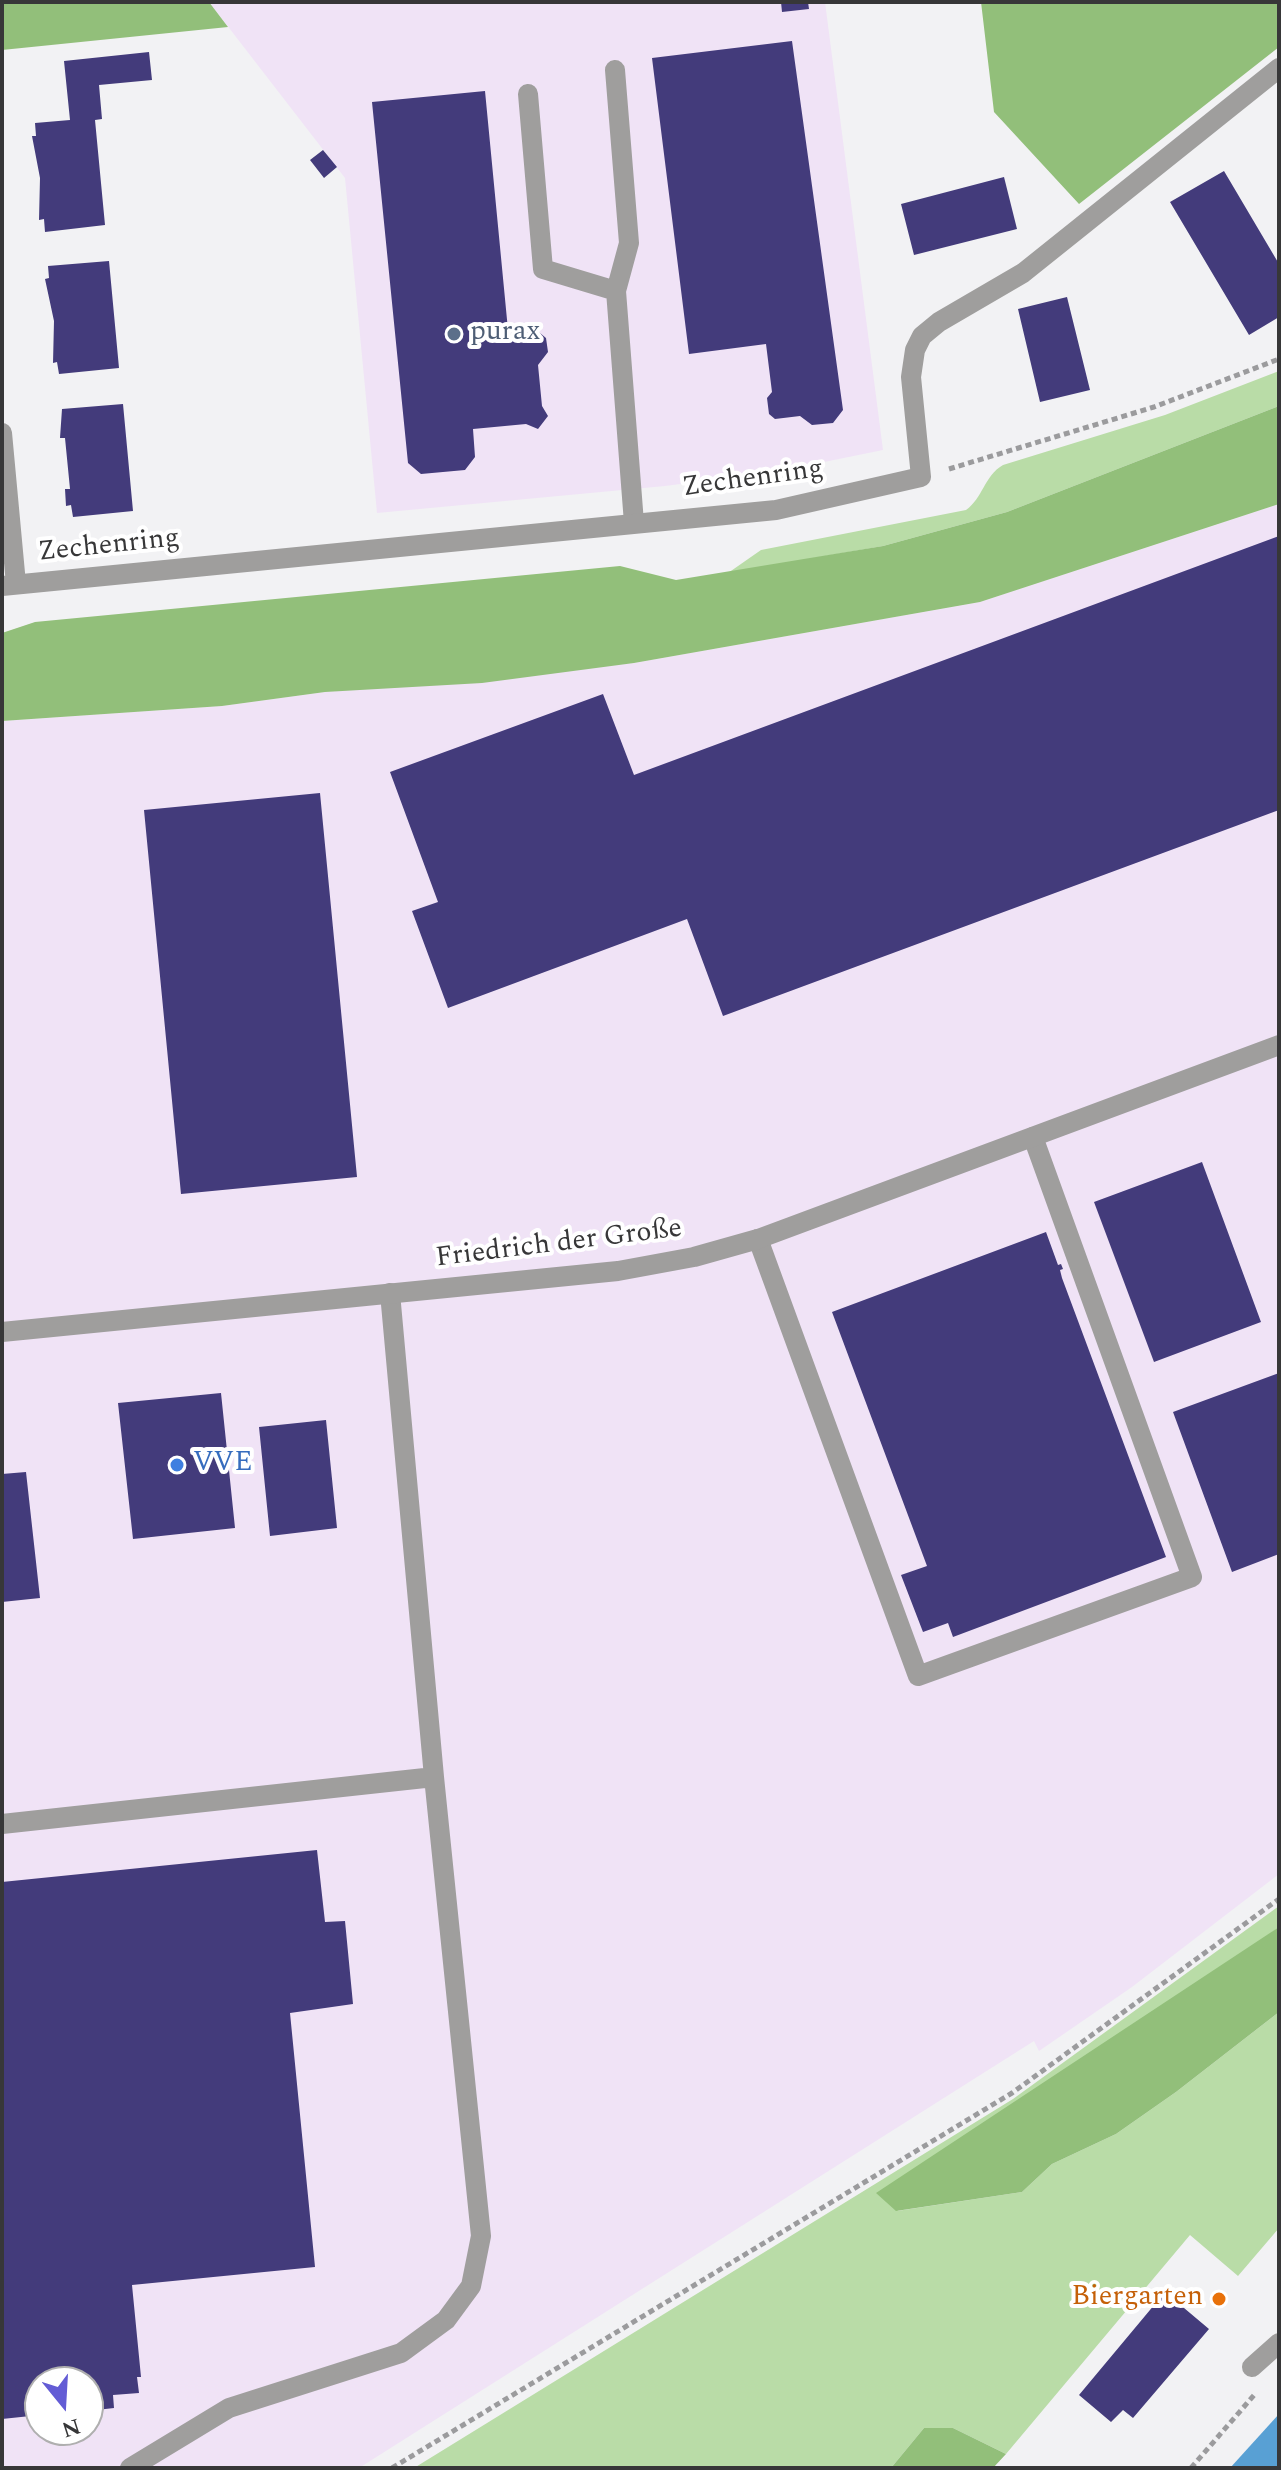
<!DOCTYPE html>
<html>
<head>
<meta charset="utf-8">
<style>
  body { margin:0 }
  #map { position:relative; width:1281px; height:2470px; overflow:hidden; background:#f2f2f4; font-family:Spectral,serif }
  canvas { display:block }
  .frame { position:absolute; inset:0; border:4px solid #373738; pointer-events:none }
  .north { position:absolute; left:24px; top:2366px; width:80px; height:80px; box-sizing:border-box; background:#fff; border:2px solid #afafaf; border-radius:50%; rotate:162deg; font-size:22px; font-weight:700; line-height:32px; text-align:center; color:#373738 }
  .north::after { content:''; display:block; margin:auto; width:28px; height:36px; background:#635cd5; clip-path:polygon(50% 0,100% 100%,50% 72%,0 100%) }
</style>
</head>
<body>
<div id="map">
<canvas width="1281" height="2470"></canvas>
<div class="frame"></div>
<div class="north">N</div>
</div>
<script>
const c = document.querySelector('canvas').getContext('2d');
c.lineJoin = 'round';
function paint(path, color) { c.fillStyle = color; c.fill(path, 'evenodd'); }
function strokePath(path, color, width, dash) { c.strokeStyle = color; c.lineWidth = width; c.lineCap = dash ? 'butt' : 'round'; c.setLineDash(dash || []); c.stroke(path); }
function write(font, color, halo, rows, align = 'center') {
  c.font = font + ' Spectral,serif'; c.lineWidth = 8; c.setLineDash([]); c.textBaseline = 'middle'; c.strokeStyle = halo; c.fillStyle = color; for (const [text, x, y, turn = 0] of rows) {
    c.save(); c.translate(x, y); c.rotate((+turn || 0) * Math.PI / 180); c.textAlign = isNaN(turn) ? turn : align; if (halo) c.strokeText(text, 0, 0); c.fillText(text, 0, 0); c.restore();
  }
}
paint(new Path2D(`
  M209,2h616l58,448 -103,21 -115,15 -288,27 -32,-335z
  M1279,504v1370l-147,113 -93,64 -5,-10 -675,427h-357v-1747l220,-15 103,-14 309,-29 346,-61zM40,2382h48v48h-48z`), '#f0e3f6');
paint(new Path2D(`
  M1279,371v35l-272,106 -124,34 -155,27 33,-23 205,-40c17,-12 18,-34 37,-45l162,-50z
  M1279,1906v21l-382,284 125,-19 30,-28 64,-30 60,-42 103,-80v216l-41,48 -48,-41 -184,219 -53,-26h-29l-33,40h-477l599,-369z`), '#b9dca7');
paint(new Path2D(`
  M2,2h207l19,25 -226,23z
  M981,2h298v45l-200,157 -85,-92z
  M1279,406v98l-299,98 -346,61 -152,20 -157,9 -103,14 -220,15v-88l33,-11 585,-56 56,14 207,-34 124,-34z
  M1279,1927v85l-103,80 -60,42 -64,30 -30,28 -126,19 -20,-18z
  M924,2428h29l53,26 -13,14h-102z`), '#92bf7a');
paint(new Path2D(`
  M1279,2414v54h-49z`), '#58a0d4');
paint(new Path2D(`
  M781,2h27l1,7 -27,3z
  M792,41l51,369 -10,13 -21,2 -12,-9 -25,3 -6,-5 -2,-16 5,-6 -6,-48 -77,10 -37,-296z
  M149,52l3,28 -53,5 3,34 -7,1 10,105 -60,7 -1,-13 -5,1 1,-42 -8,-42h4l-1,-13 35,-3 -6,-59z
  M485,91l23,239 26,-2 12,10 2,14 -10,13 4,41 6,10 -10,13 -12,-5 -53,5 2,28 -10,13 -44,4 -13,-11 -36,-361z
  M323,150l14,17 -13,11 -14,-18z
  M1224,171l55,93v53l-30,18 -79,-133z
  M1004,177l13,52 -103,26 -13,-51z
  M109,261l10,107 -60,6 -2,-12 -4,1 1,-42 -9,-42 4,-1 -1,-12z
  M1067,297l23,93 -50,12 -22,-93z
  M123,404l10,107 -60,6 -2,-12 -5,1 -1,-17h5l-5,-51h-5l2,-29z
  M1279,536v274l-556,206 -36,-97 -239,89 -36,-97 26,-9 -48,-130 213,-78 31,81z
  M320,793l37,384 -176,17 -37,-384z
  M1202,1162l59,160 -107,40 -60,-160z
  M1046,1232l12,33 3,-1 2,5 -3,1 2,8 104,279 -213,80 -5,-14 -25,9 -22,-57 26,-9 -95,-254z
  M1279,1373v181l-47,18 -59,-160z
  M221,1393l14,135 -102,11 -15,-136z
  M326,1420l11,108 -67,8 -11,-109z
  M26,1472l14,126 -38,4v-128z
  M317,1850l8,72 20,-1 8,83 -63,9 25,254 -183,18 9,92h-4l2,16 -26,2 1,13 -26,3v-29h-48v33l-38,4v-537z
  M1165,2292l44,37 -76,89 -10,-8 -12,12 -32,-27z`), '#433b7b');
strokePath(new Path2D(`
  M949,469l205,-62 125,-48
  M392,2468l620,-375 267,-194
  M1191,2468l64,-74`), '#9b9b9d', 5, [6, 4]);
strokePath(new Path2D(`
  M615,70l14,173 -13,48 18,232
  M528,94l15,175 73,22
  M758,1239l160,437 274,-99 -159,-440
  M2,1824l432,-47 -44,-484
  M130,2468l99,-60 172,-55 45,-33 25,-34 10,-50 -47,-459`), '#9f9e9d', 20);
strokePath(new Path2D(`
  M2,433l14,151
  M2,586l774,-76 145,-33 -10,-100 4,-27 7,-14 17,-14 84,-49 256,-205
  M2,1332l616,-61 76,-14 64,-18 521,-194
  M1252,2367l27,-24`), '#9f9e9d', 20);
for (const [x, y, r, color] of [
  [454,334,8,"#5c6f8a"],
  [177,1465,8,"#3f7fe0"],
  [1219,2299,8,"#e8710a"]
]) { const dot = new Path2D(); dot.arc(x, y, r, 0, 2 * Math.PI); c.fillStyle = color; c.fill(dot); strokePath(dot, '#fff', 3); }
write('28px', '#4e5e75', '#fff', [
  ["purax",470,334]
], 'left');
write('28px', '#373738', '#fff', [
  ["Zechenring",753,480,-8],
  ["Zechenring",109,547,-6],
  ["Friedrich der Große",559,1245,-7]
]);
write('28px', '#366cbe', '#fff', [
  ["VVE",193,1465]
], 'left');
write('28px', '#c56008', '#fff', [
  ["Biergarten",1203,2299]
], 'right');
</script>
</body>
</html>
